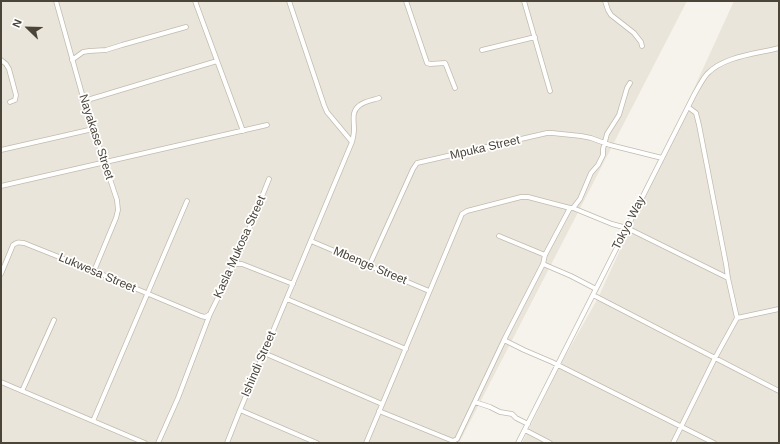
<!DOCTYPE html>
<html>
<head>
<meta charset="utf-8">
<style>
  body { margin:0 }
  #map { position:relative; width:780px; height:444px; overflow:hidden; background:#f6f3ec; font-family:Helvetica,sans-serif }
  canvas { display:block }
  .frame { position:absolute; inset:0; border:2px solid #4b4439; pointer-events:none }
  .north { position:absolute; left:8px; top:8px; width:40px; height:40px; -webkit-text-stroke:3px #fff; paint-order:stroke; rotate:293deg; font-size:11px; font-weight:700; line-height:16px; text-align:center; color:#4b4439 }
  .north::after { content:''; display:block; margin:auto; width:14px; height:18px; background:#4b4439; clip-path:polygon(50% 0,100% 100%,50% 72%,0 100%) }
</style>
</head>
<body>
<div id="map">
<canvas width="780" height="444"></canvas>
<div class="frame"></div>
<div class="north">N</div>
</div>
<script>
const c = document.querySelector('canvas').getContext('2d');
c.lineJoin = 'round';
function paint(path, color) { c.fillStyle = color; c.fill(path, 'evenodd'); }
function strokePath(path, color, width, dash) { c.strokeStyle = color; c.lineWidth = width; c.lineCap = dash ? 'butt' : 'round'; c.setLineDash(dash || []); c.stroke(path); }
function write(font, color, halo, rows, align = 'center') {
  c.font = font + ' Helvetica,sans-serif'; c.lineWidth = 3.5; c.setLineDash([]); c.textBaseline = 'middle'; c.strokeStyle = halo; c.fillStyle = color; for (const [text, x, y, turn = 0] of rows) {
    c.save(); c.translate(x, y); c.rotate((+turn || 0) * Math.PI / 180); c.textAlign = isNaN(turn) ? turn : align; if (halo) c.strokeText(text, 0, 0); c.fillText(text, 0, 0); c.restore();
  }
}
paint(new Path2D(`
  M1,1h686l-228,442h-458z
  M734,1h45v442h-257l37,-76 39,-69z`), '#eae5da');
const minor = new Path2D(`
  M56,1l28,100 33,99 1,10 -2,8 -22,53
  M195,1l48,130
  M406,1l21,62 3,1 15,-1 1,2 9,23
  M524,1l26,90
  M605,1l3,9 3,5 23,18 7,9 1,4
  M482,50l53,-13
  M1,60l5,4 3,5 7,26 -1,5 -5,2
  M72,60l11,-8 6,-1 17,-1 16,-5 64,-18
  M84,101l133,-40
  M688,107l8,6 3,12 27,139 2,14
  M352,142c1,-4 2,-9 2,-13 0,-9 -3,-18 6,-24 5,-4 13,-5 19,-7
  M1,150l92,-21
  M1,186l266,-61
  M573,208l7,-9 11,-26 7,-8 5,-10v-6l4,-15 12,-19 8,-27 3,-5
  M499,236l46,19
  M311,241l118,50
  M235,264h7l51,20
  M543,264l28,12 25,13
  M369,266l44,-97 4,-6 130,-30h5l29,3 10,2 19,7 52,13
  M1,274l12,-29c4,-3 6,-3 11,-2l70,28 107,45 4,1 5,-3
  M593,295l186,96
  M287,299l119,50
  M737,318l42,-9
  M504,340l20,10 28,12 162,81
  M264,353l118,51
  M1,382l144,61
  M22,391l32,-71
  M475,402l15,5 10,5 12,2 4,4 12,6
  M240,410l77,33
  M379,411l74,30 4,-2 47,-99 39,-76 2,-9 25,-47
  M93,421l94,-220
  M525,430l25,13
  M158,443l20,-45 32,-84 22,-45 3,-5 34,-85
  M227,443l13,-33 112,-268 -25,-30 -3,-7 -35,-104
  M366,443l96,-229 5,-3 54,-14h7l42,11h3l39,16 15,4 101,50 9,40
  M518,443l176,-348c4,-7 8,-15 13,-21 17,-18 49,-20 72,-26
  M673,443l42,-85 22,-40`);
strokePath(minor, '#c2bbae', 5.5);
strokePath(minor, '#fff', 4);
write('12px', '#4b4439', '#fff', [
  ["Nayakase Street",96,137,72],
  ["Mpuka Street",485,148,-13],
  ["Tokyo Way",629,223,-63],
  ["Kasla Mukosa Street",240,247,-66],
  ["Mbenge Street",370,266,23],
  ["Lukwesa Street",97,273,23],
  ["Ishindi Street",259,364,-67]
]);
</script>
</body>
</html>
